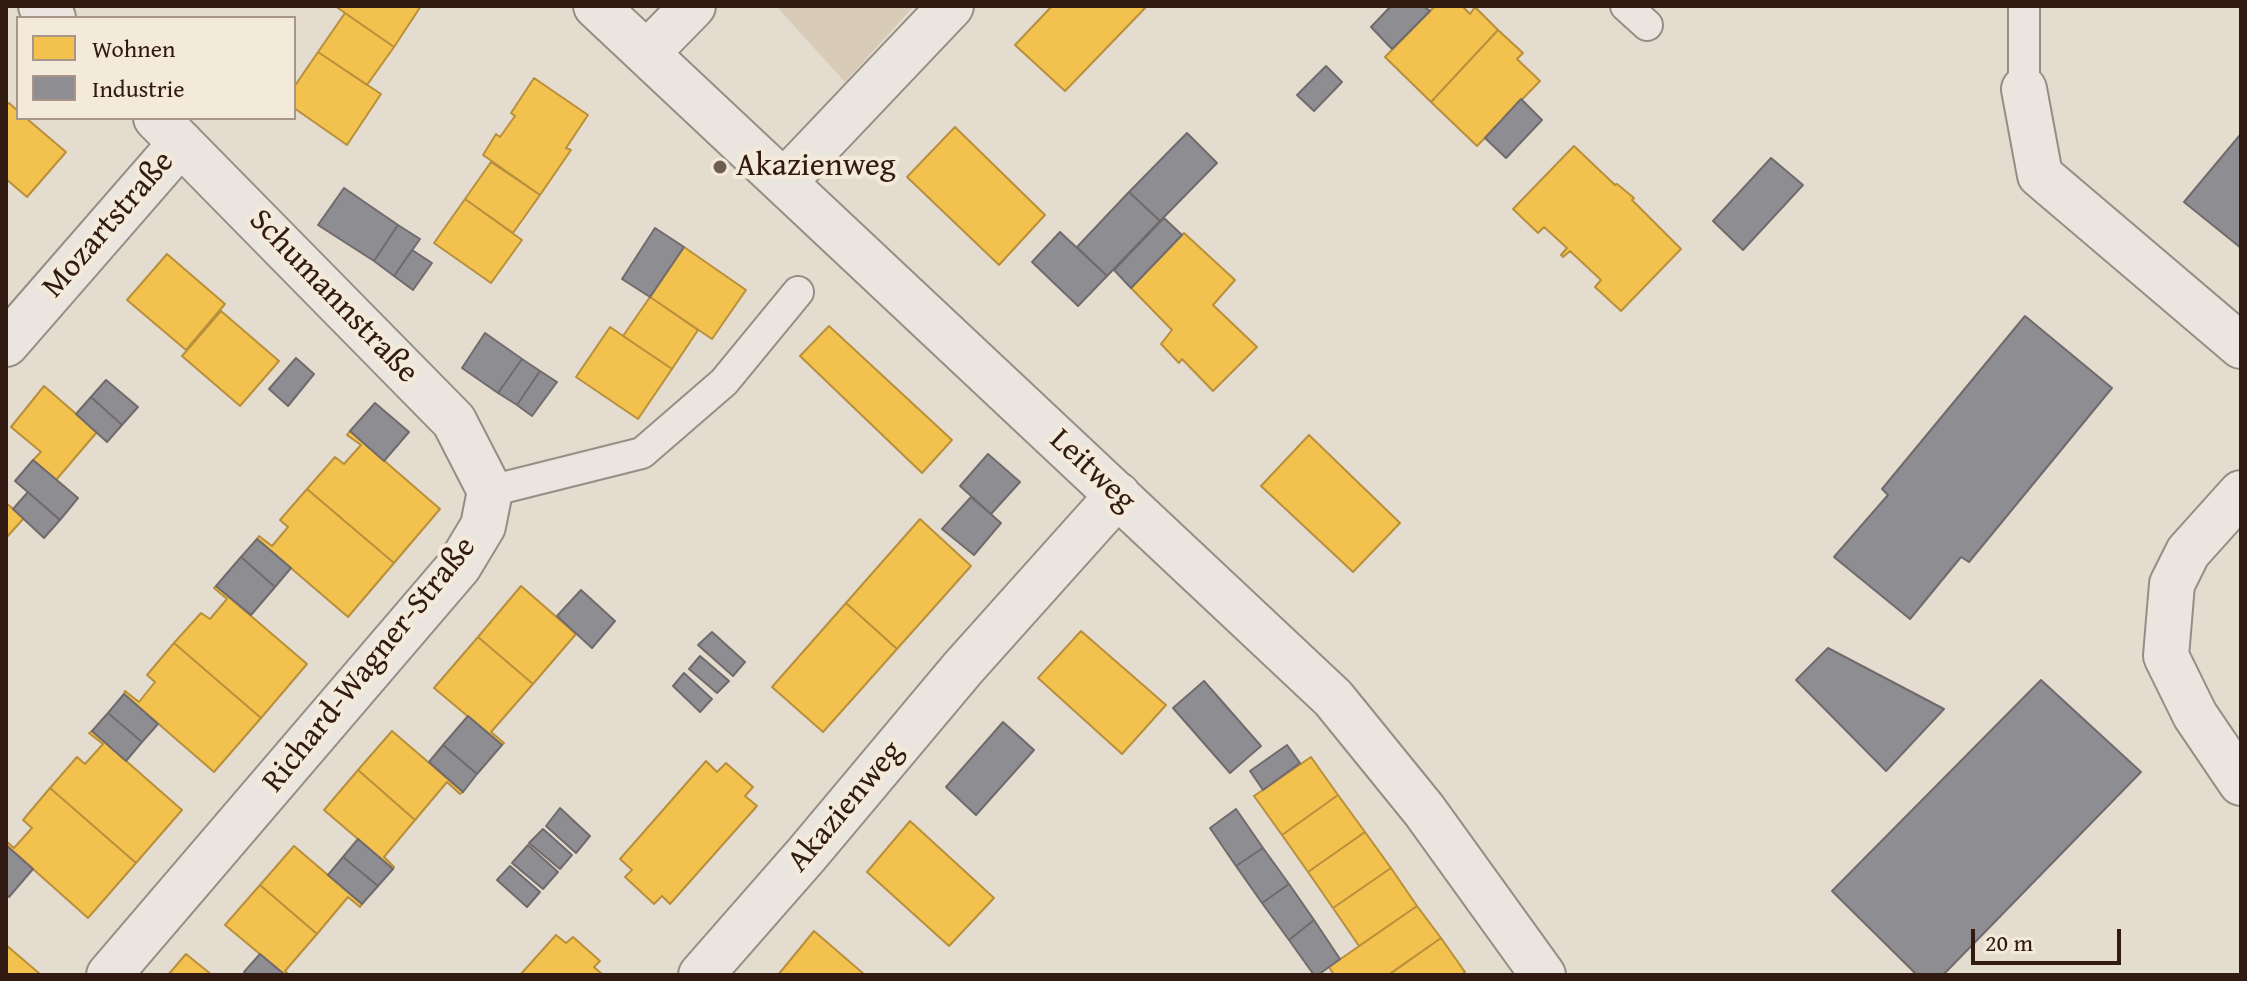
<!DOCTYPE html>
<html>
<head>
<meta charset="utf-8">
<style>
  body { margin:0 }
  #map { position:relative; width:2247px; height:981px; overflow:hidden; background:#e4dcce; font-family:"Gentium Book Plus",serif }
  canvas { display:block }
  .frame { position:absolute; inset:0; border:8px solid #301a12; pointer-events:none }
  .legend { position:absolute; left:16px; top:16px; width:280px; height:104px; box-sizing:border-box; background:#f4ead9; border:2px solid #a69789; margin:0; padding:10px 14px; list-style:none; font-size:24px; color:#301a12 }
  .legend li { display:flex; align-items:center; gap:16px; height:40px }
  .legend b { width:40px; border:2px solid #a69789 }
  .scale { position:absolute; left:1971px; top:929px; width:150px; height:36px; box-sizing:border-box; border:4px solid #301a12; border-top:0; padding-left:10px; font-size:24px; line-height:28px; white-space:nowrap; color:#301a12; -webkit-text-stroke:6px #f4ead9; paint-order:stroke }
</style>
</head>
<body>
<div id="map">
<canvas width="2247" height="981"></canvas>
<div class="frame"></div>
<ul class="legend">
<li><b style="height:22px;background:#f2c14e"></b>Wohnen</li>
<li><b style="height:22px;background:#8d8d92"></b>Industrie</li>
</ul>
<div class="scale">20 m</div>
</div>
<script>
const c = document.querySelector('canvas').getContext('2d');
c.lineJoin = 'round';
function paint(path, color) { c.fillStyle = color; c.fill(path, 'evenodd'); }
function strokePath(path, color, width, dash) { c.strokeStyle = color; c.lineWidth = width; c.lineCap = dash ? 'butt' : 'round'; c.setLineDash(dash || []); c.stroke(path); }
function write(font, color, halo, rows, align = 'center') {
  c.font = font + ' "Gentium Book Plus",serif'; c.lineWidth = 8; c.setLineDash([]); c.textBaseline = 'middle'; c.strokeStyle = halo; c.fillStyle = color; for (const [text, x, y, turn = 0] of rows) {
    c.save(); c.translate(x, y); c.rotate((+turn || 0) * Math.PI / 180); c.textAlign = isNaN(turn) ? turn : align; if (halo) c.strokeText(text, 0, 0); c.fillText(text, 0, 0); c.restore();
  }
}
paint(new Path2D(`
  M776,6h138l-69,76z`), '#d8cbb8');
const homes = new Path2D(`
  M335,6h86l-27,41z
  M1052,6h95l-82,85 -50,-46z
  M1435,6h27l8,8 5,-7 23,23 -67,72 -46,-45z
  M345,13l49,34 -27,38 -49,-33z
  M1498,30l25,23 -6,6 23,22 -63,65 -46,-44z
  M318,52l63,42 -34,51 -53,-37v-21z
  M534,78l54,37 -22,33 5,2 -31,45 -57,-40 13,-21 4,3 15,-21 -4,-3z
  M9,103l9,8v7h8l40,34 -39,45 -21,-18v-74z
  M955,127l90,88 -46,50 -92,-88z
  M1574,146l41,39 2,-1 17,14 -2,2 49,49 -60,62 -26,-24 6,-7 -31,-29 -7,6 -2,-2 6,-7 -23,-21 -6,6 -25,-24z
  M491,162l49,33 -27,38 -48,-34z
  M465,199l57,41 -31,43 -57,-40z
  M1184,233l51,47 -22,25 44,42 -44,44 -31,-32 -3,4 -18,-19 11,-14 -41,-42z
  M684,247l62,43 -34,49 -62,-42z
  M167,254l58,50 -39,46 -59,-50z
  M650,297l48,33 -26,39 -49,-33z
  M221,311l58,50 -39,45 -58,-50z
  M829,326l123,114 -30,33 -122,-117z
  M610,327l62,42 -34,50 -62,-42z
  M44,386l53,46 -41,48 -23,-20 8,-8 -30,-25z
  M350,431l90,78 -46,54 -87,-74 28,-32 9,7 17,-19 -14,-10z
  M1309,435l91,88 -47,49 -92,-86z
  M307,489l87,74 -46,54 -91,-78 2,-3 13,10 16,-19 -8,-7z
  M6,503l18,15 -18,20z
  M920,519l51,47 -74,83 -51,-46z
  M216,586l91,78 -46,54 -87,-75 27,-30 9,6 17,-20 -13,-11z
  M521,586l55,48 -43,50 -55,-47z
  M846,603l51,46 -74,83 -51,-45z
  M1081,631l85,74 -44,49 -84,-76z
  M478,637l55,47 -42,48 13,11 -2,2 -68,-57z
  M174,643l87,75 -47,54 -90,-78 1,-3 14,11 16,-20 -8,-7z
  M92,731l90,79 -46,53 -86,-75 27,-31 8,7 18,-20 -14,-11z
  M392,731l71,61 -3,2 -13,-12 -32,38 -57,-50z
  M1311,757l27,38 -56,40 -28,-39z
  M706,761l11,11 9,-9 27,24 -8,9 12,10 -87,98 -8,-8 -8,8 -29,-27 7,-7 -12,-11z
  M358,770l57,50 -31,37 10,10 -1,2 -69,-59z
  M50,788l86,75 -48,55 -82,-73v-4l8,7 18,-20 -9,-8z
  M1338,795l27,37 -57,40 -26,-37z
  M910,821l84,77 -45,48 -82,-74z
  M1365,832l26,36 -58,40 -25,-36z
  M294,846l68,58 -2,3 -12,-10 -31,37 -57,-49z
  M1391,868l26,38 -58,40 -26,-38z
  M260,885l57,49 -32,37 4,4h-4l-60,-50z
  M1417,906l24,32 -53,37h-54l-5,-8z
  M814,931l51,44h-87z
  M556,935l10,8 7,-6 27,24 -6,6 9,8h-83z
  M1441,938l24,34 -4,3 -71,-1z
  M6,945l34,29v1h-34z
  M186,954l26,21h-44z`);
paint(homes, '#f2c14e');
strokePath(homes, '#b88f3c', 2);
const industry = new Path2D(`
  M1391,6h33l6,5 -38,38 -21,-22z
  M1326,66l16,16 -28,29 -17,-16z
  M1521,99l21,21 -36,38 -21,-20z
  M1187,133l30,30 -57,58 -31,-29z
  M2240,135l1,1v112l-57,-46z
  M1771,158l32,27 -60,65 -30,-29z
  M344,188l54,37 -24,36 -56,-36z
  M1129,192l31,29 -53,55 -30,-29z
  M1164,218l18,17 -51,53 -17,-18z
  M398,225l22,14 -26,37 -20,-15z
  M655,228l29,19 -34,50 -28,-18z
  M1060,232l47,44 -29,30 -46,-44z
  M412,250l20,13 -19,27 -19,-14z
  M2025,316l87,72 -143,174 -8,-5 -51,62 -76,-62 54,-62 -6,-6z
  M485,333l37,26 -24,34 -36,-25z
  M296,358l18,16 -26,32 -19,-17z
  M522,359l18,12 -23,34 -19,-12z
  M540,371l17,11 -25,34 -15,-11z
  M106,380l32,27 -16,18 -31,-28z
  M91,397l31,28 -15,17 -31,-28z
  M375,403l34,29 -25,29 -34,-30z
  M988,454l32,28 -29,32 -31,-28z
  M33,460l45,38 -18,22 -45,-39z
  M28,492l32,28 -16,18 -31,-29z
  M971,497l30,26 -27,32 -32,-26z
  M257,539l34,29 -16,19 -34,-30z
  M241,557l34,30 -24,28 -35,-29z
  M581,590l34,31 -23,27 -35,-32z
  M712,632l33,30 -12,14 -35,-31z
  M1828,648l116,61 -58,62 -90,-91z
  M700,656l29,25 -12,12 -28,-24z
  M684,673l28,26 -12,13 -27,-26z
  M2041,680l100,92 -198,203h-26l-85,-84z
  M1204,681l57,65 -31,27 -57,-65z
  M124,694l34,30 -16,18 -34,-29z
  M108,713l34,29 -16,19 -34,-30z
  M468,716l34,29 -25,29 -34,-29z
  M1003,722l31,28 -58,65 -30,-28z
  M443,745l34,29 -14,18 -34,-30z
  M1287,745l13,18 -37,27 -13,-19z
  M560,808l30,28 -14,17 -30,-27z
  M1236,809l27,39 -27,18 -26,-38z
  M543,829l29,26 -12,14 -31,-26z
  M358,839l35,30 -15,17 -35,-29z
  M6,845l27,24 -24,28 -3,-2z
  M528,845l30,27 -15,17 -31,-26z
  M1263,848l26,36 -27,19 -26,-37z
  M343,857l35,29 -16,18 -34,-29z
  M510,866l30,26 -13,15 -30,-27z
  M1289,884l25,36 -25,20 -27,-37z
  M1314,920l26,39 -22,16h-4l-25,-35z
  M260,954l25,21h-37l-4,-3z`);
paint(industry, '#8d8d92');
strokePath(industry, '#716a6c', 2);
const service = new Path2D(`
  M1626,6l21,19
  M2024,89v-83
  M490,491l152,-38 82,-71 74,-90`);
const minor = new Path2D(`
  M41,6l12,12
  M596,6l737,692 91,112 119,165
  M647,53l46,-47
  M2024,89l16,86 201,171
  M784,182l167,-176
  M6,344l175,-201
  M2241,493l-53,59 -16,32 -6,72 29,59 46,68
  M109,975l350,-409 24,-40 7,-35 -36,-70 -298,-303
  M701,975l106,-121 156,-186 155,-173`);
strokePath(service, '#958e85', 34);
strokePath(minor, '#958e85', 48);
strokePath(service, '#eae6df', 30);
strokePath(minor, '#eae6df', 44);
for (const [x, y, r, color] of [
  [720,167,8,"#6f5e54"]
]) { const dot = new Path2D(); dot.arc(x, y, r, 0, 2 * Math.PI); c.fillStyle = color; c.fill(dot); strokePath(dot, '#f4ead9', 3); }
write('32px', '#301a12', '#f4ead9', [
  ["Akazienweg",736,167]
], 'left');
write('32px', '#301a12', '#f4ead9', [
  ["Mozartstraße",109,225,-49],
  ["Schumannstraße",333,297,46],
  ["Leitweg",1092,471,43],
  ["Richard-Wagner-Straße",370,665,-51],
  ["Akazienweg",846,807,-50]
]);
</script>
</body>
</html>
